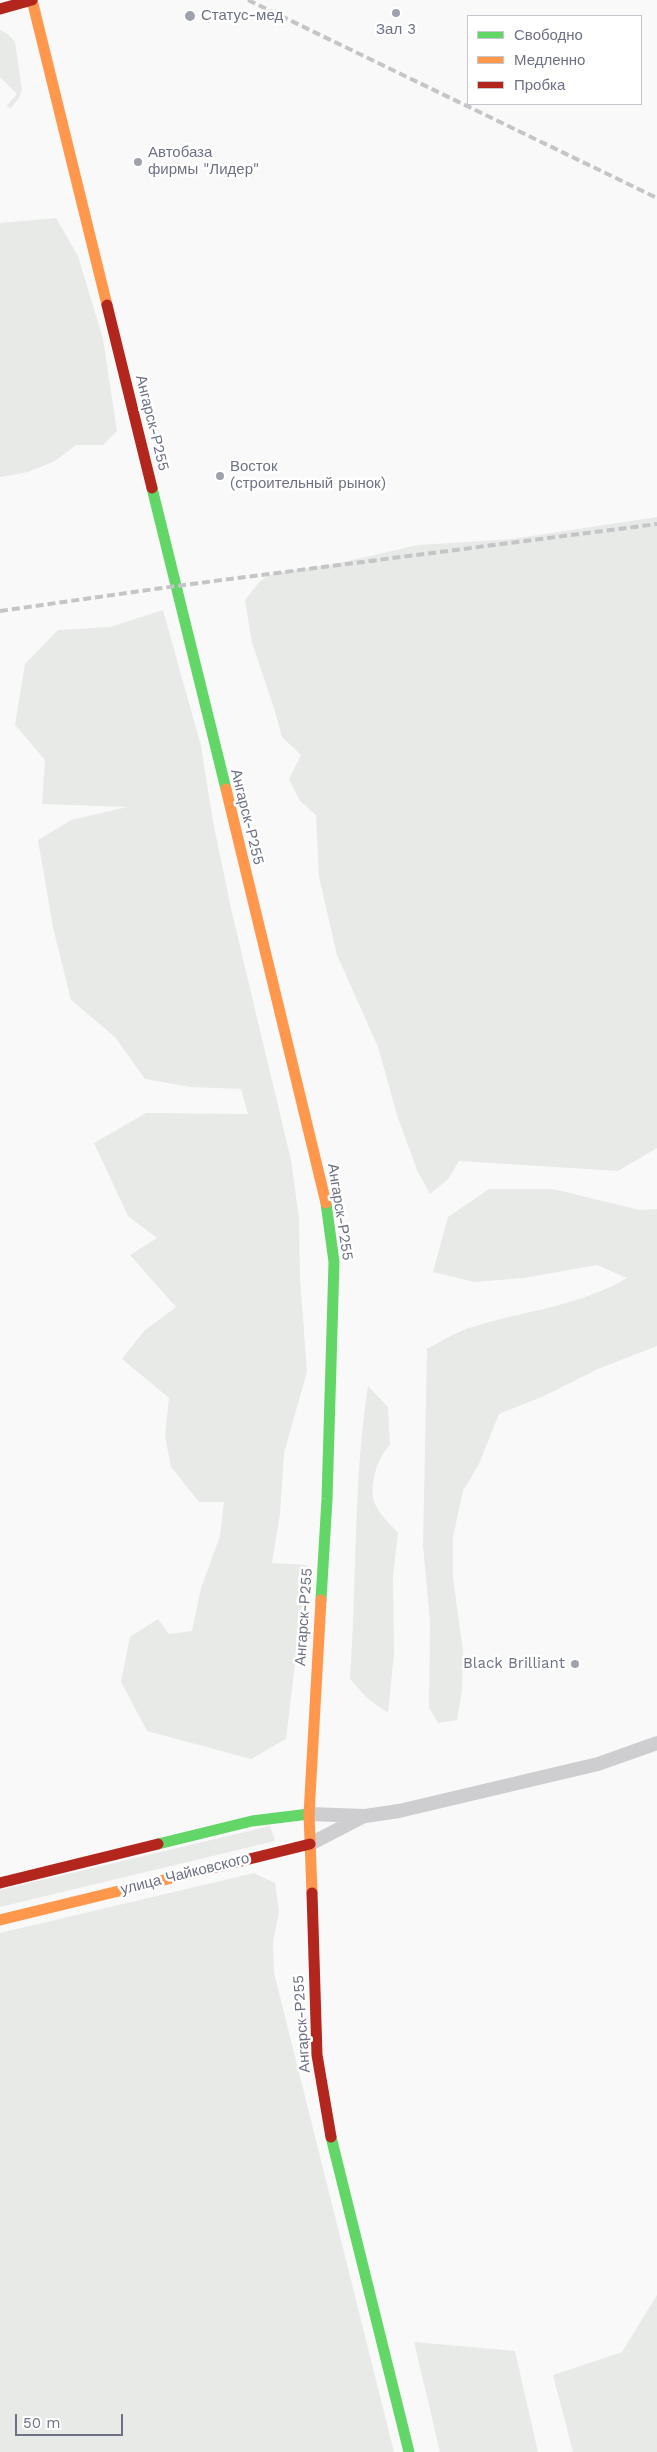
<!DOCTYPE html>
<html>
<head>
<meta charset="utf-8">
<style>
  body { margin:0 }
  #map { position:relative; width:657px; height:2452px; overflow:hidden; background:#f9f9f9; font-family:"Work Sans",sans-serif }
  canvas { display:block }
  .legend { position:absolute; left:467px; top:15px; width:175px; height:90px; box-sizing:border-box; background:#fff; border:1px solid #c5c6ce; margin:0; padding:6px 9px; list-style:none; font-size:15px; color:#6d7185 }
  .legend li { display:flex; align-items:center; gap:10px; height:25px }
  .legend b { width:25px; border:1px solid #c5c6ce }
  .scale { position:absolute; left:15px; top:2414px; width:108px; height:22px; box-sizing:border-box; border:2px solid #6d7185; border-top:0; padding-left:6px; font-size:15px; line-height:18px; white-space:nowrap; color:#6d7185; -webkit-text-stroke:4px #fff; paint-order:stroke }
</style>
</head>
<body>
<div id="map">
<canvas width="657" height="2452"></canvas>
<ul class="legend">
<li><b style="height:6px;background:#63d668"></b>Свободно</li>
<li><b style="height:6px;background:#ff974d"></b>Медленно</li>
<li><b style="height:6px;background:#b3261e"></b>Пробка</li>
</ul>
<div class="scale">50 m</div>
</div>
<script>
const c = document.querySelector('canvas').getContext('2d');
c.lineJoin = 'round';
function paint(path, color) { c.fillStyle = color; c.fill(path, 'evenodd'); }
function strokePath(path, color, width, dash) { c.strokeStyle = color; c.lineWidth = width; c.lineCap = dash ? 'butt' : 'round'; c.setLineDash(dash || []); c.stroke(path); }
function write(font, color, halo, rows, align = 'center') {
  c.font = font + ' "Work Sans",sans-serif'; c.lineWidth = 5; c.setLineDash([]); c.textBaseline = 'middle'; c.strokeStyle = halo; c.fillStyle = color; for (const [text, x, y, turn = 0] of rows) {
    c.save(); c.translate(x, y); c.rotate((+turn || 0) * Math.PI / 180); c.textAlign = isNaN(turn) ? turn : align; if (halo) c.strokeText(text, 0, 0); c.fillText(text, 0, 0); c.restore();
  }
}
paint(new Path2D(`
  M0,30l8,4 7,8 7,48 -3,8 -9,11 -3,-4 10,-11 -17,-17z
  M56,218l22,38 25,83 14,92 -14,14h-27l-21,16 -27,11 -28,5v-254z
  M657,517v631l-39,23 -159,-10 -11,18 -18,15 -13,-24 -19,-52 -20,-71 -41,-92 -18,-78 -3,-62 -16,-14 -11,-22 12,-24 -19,-18 -7,-26 -23,-68 -7,-43 15,-19 14,-8 61,-9 83,-19 94,-6z
  M163,610l38,136 12,76 19,91 59,247 8,58 1,60 7,94 -23,81 -4,61 -8,49 35,2 -21,174 -35,20 -104,-28 -26,-49 9,-45 28,-18 11,15 23,-3 9,-43 19,-52 4,-34h-25l-28,-35 -6,-31 4,-38 -47,-39 22,-28 32,-24 -46,-52 27,-17 -29,-22 -34,-73 52,-30 102,1 -7,-25 -51,-2 -45,-8 -30,-42 -44,-37 -18,-73 -15,-87 33,-20 56,-13 -85,-3 3,-44 -30,-35 10,-61 33,-34 52,-3z
  M489,1189h64l87,21 17,-1v137l-59,23 -54,27 -45,18 -20,50 -16,27 -10,46v41l10,73 -1,40 -5,29 -19,3 -9,-16 1,-86 -7,-75 4,-197c13,-7 27,-16 42,-21 52,-17 109,-21 158,-50l-30,-13 -74,13 -48,4 -42,-10 15,-55z
  M368,1386l20,21 2,38c-13,12 -23,45 -14,61 5,10 15,19 22,27l-5,43 1,78 -6,59 -21,-15 -17,-19c7,-98 3,-197 18,-293z
  M270,1826l5,15 -275,66v-17z
  M254,1873l21,10 4,29 -6,30 1,31 120,479h-394v-519z
  M657,2295v157h-84l-20,-77 69,-23z
  M414,2342l101,9 23,101h-98z`), '#e7eae7');
strokePath(new Path2D(`
  M309,1814l56,2 34,-5 199,-47 59,-21
  M310,1844l54,-28`), '#ceced0', 14);
strokePath(new Path2D(`
  M152,488l74,301
  M321,1600l6,-101 7,-237 -8,-59
  M158,1844l94,-23 57,-7
  M331,2137l78,315`), '#63d668', 11);
strokePath(new Path2D(`
  M32,0l75,305
  M226,789l100,414
  M312,1893l-3,-79 12,-214
  M0,1920l205,-50`), '#ff974d', 11);
strokePath(new Path2D(`
  M0,9l32,-9
  M107,305l45,183
  M205,1870l105,-26
  M0,1883l158,-39
  M312,1893l5,162 14,82`), '#b3261e', 11);
strokePath(new Path2D(`
  M248,0l409,198
  M0,611l176,-25 481,-62`), '#c5c5c7', 4, [8, 4]);
for (const [x, y, r, color] of [
  [396,13,5,"#9ea1ae"],
  [190,16,6,"#9ea1ae"],
  [138,162,5,"#9ea1ae"],
  [220,476,5,"#9ea1ae"],
  [575,1664,5,"#9ea1ae"]
]) { const dot = new Path2D(); dot.arc(x, y, r, 0, 2 * Math.PI); c.fillStyle = color; c.fill(dot); strokePath(dot, '#fff', 2); }
write('15px', '#6d7185', '#fff', [
  ["Статус-мед",201,16],
  ["Зал 3",396,30,"center"],
  ["Автобаза",148,153],
  ["фирмы \"Лидер\"",148,170],
  ["Восток",230,467],
  ["(строительный рынок)",230,484],
  ["Black Brilliant",565,1664,"right"]
], 'left');
write('15px', '#6d7185', '#fff', [
  ["Ангарск-Р255",152,423,76],
  ["Ангарск-Р255",247,817,76],
  ["Ангарск-Р255",340,1212,81],
  ["Ангарск-Р255",304,1617,-86],
  ["улица Чайковского",185,1874,-14],
  ["Ангарск-Р255",302,2024,-94]
]);
</script>
</body>
</html>
